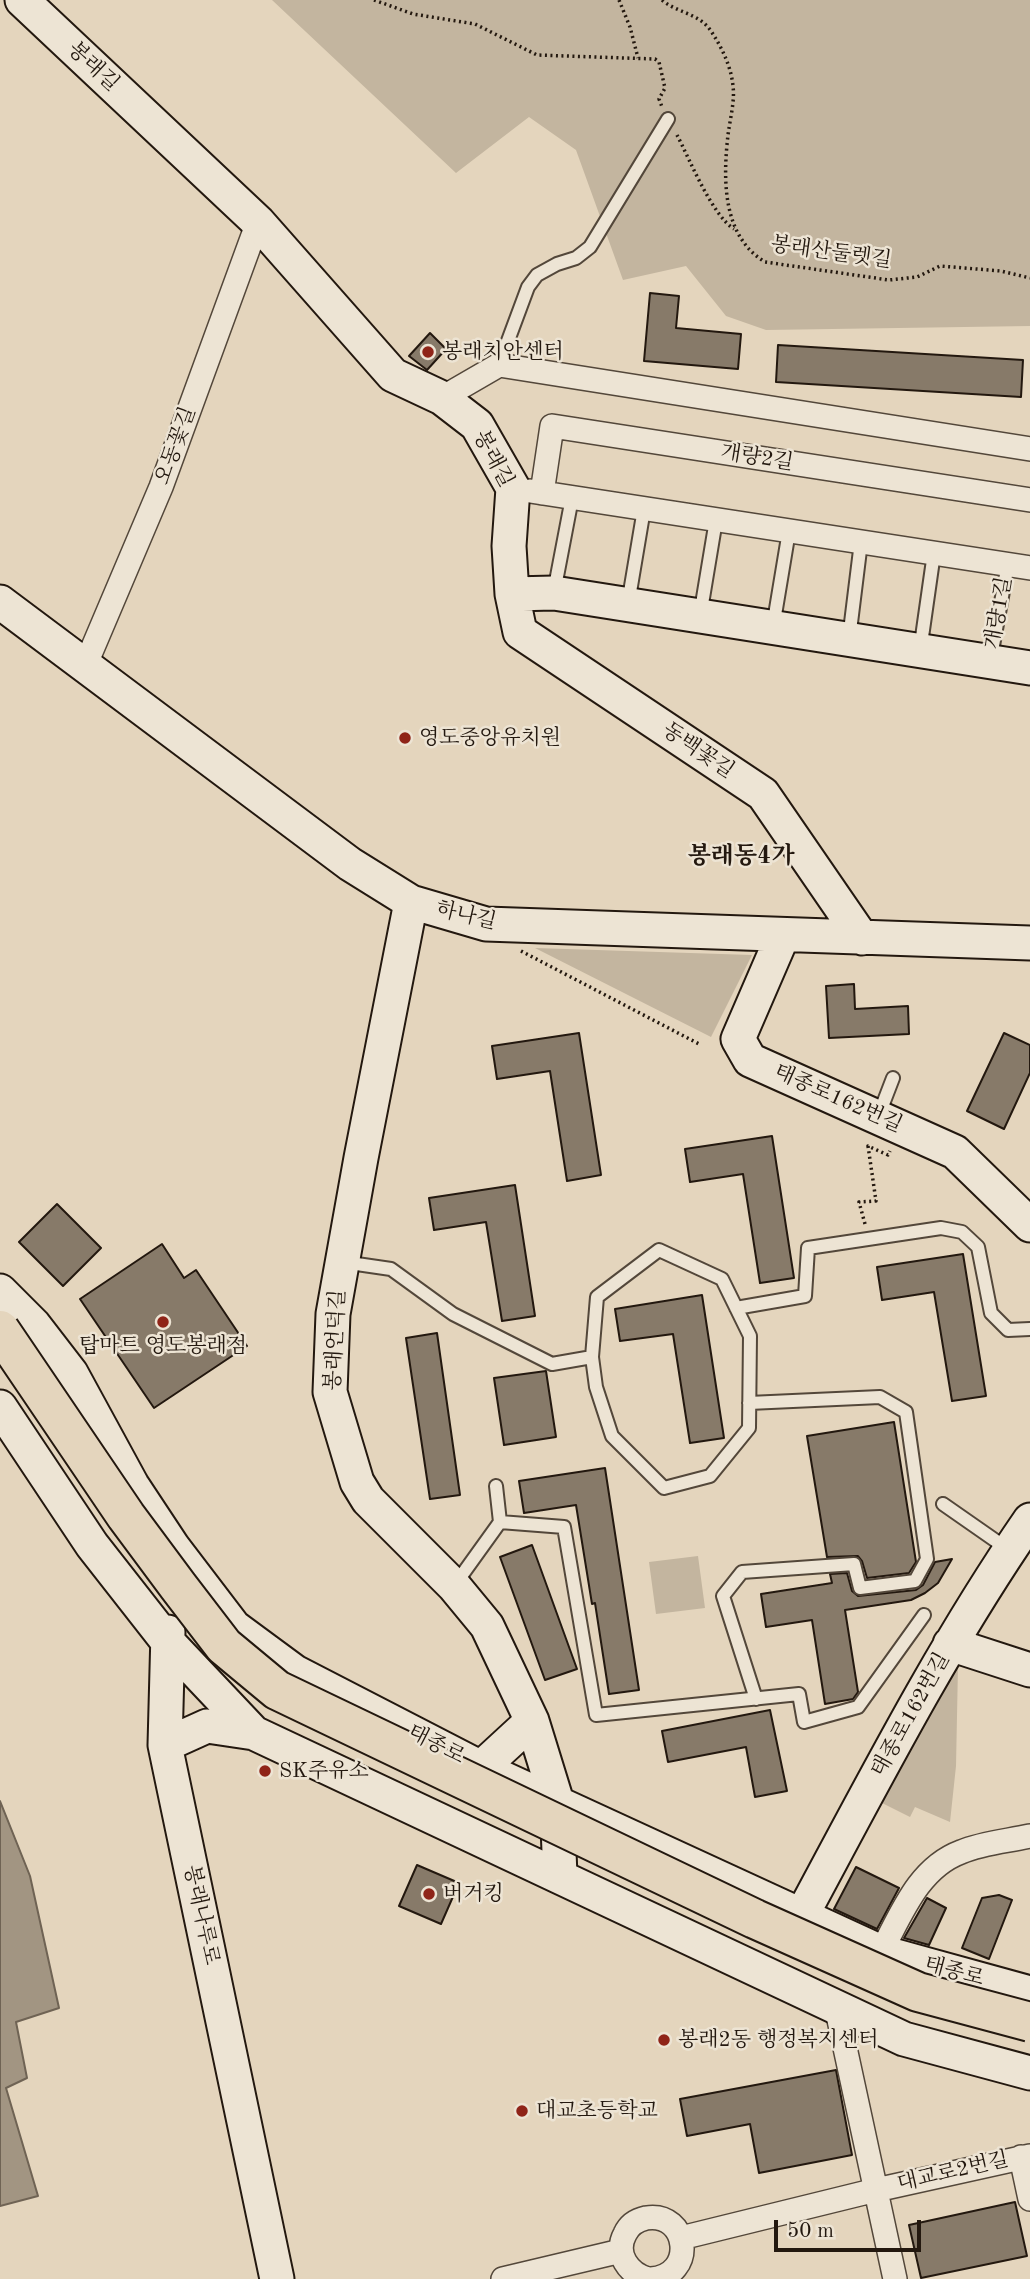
<!DOCTYPE html>
<html>
<head>
<meta charset="utf-8">
<style>
  body { margin:0 }
  #map { position:relative; width:1030px; height:2279px; overflow:hidden; background:#e4d5bd; font-family:"Old Standard TT",serif }
  canvas { display:block }
  .scale { position:absolute; left:774px; top:2220px; width:147px; height:32px; box-sizing:border-box; border:4px solid #23180f; border-top:0; padding-left:9px; font-size:21px; line-height:24px; white-space:nowrap; color:#23180f; -webkit-text-stroke:5px #ede4d4; paint-order:stroke }
</style>
</head>
<body>
<div id="map">
<canvas width="1030" height="2279"></canvas>
<div class="scale">50 m</div>
</div>
<script>
const c = document.querySelector('canvas').getContext('2d');
c.lineJoin = 'round';
function paint(path, color) { c.fillStyle = color; c.fill(path, 'evenodd'); }
function strokePath(path, color, width, dash) { c.strokeStyle = color; c.lineWidth = width; c.lineCap = dash ? 'butt' : 'round'; c.setLineDash(dash || []); c.stroke(path); }
function write(font, color, halo, rows, align = 'center') {
  c.font = font + ' "Old Standard TT","Noto Serif KR",serif'; c.lineWidth = 5; c.setLineDash([]); c.textBaseline = 'middle'; c.strokeStyle = halo; c.fillStyle = color; for (const [text, x, y, turn = 0] of rows) {
    c.save(); c.translate(x, y); c.rotate((+turn || 0) * Math.PI / 180); c.textAlign = isNaN(turn) ? turn : align; if (halo) c.strokeText(text, 0, 0); c.fillText(text, 0, 0); c.restore();
  }
}
paint(new Path2D(`
  M272,0h758v326l-264,4 -40,-14 -40,-50 -63,14 -47,-130 -47,-33 -73,56z
  M535,948l217,7 -41,82z
  M698,1556l7,52 -49,6 -7,-52z
  M958,1666l-2,100 -6,56 -35,-15 -5,10 -30,-15z`), '#c3b59f');
const water = new Path2D(`
  M0,1801l30,75 29,132 -43,14 11,56 -21,10 32,108 -38,10z`);
paint(water, '#a29582');
strokePath(water, '#6f6354', 2);
const building = new Path2D(`
  M650,293l29,3 -3,32 65,6 -3,35 -94,-8z
  M430,333l16,16 -19,21 -18,-14z
  M778,345l245,15 -2,37 -245,-15z
  M854,984l1,25 53,-3 1,28 -80,4 -3,-52z
  M579,1033l22,142 -34,6 -17,-110 -53,8 -5,-33z
  M1004,1033l26,12v28l-26,56 -37,-18z
  M772,1136l22,142 -34,5 -17,-109 -53,8 -5,-33z
  M515,1185l20,131 -33,5 -16,-99 -52,8 -5,-32z
  M57,1204l44,44 -38,38 -44,-44z
  M162,1244l22,34 12,-8 51,76 -93,62 -74,-109z
  M963,1254l23,142 -34,5 -18,-109 -52,8 -5,-33z
  M702,1295l22,143 -34,5 -17,-109 -53,7 -5,-32z
  M437,1333l23,162 -30,4 -24,-161z
  M546,1371l10,66 -52,8 -10,-67z
  M894,1422l22,140 -7,11 -42,5 -5,-17 -4,-5 -31,1 -20,-121z
  M605,1468l34,222 -30,4 -14,-91 -3,1 -16,-99 -52,8 -5,-32z
  M532,1545l45,124 -32,11 -45,-123z
  M952,1559l-14,24 -13,10 -14,7 -66,10 13,82 -5,7 -28,5 -13,-84 -46,7 -5,-33 71,-11 -2,-9 17,-1 5,18 6,5 58,-6 7,-5 12,-23z
  M770,1710l17,81 -32,6 -9,-50 -78,15 -6,-31z
  M417,1865l42,18 -18,41 -42,-18z
  M856,1867l43,21 -22,41 -43,-20z
  M999,1895l13,5 -23,59 -27,-11 20,-50z
  M927,1898l19,10 -17,37 -25,-7z
  M836,2070l16,85 -93,18 -9,-49 -63,12 -7,-37z
  M1015,2202l12,54 -106,22 -12,-53z`);
paint(building, '#877a69');
strokePath(building, '#23180f', 2);
const lane = new Path2D(`
  M499,365l29,-78 9,-12 20,-11 19,-6 14,-11 78,-128
  M554,592l18,-94
  M628,604l16,-95
  M700,616l16,-96
  M773,627l16,-96
  M849,639l12,-97
  M920,651l14,-98
  M990,662l18,-98
  M878,1117l15,-39
  M343,1262l48,7 62,45 99,50 40,-7 5,-60 62,-47 63,29 28,57 -1,92 -39,48 -46,12 -52,-52 -16,-49 -4,-30
  M736,1308l69,-12 3,-48 133,-20 21,4 16,15 13,66 17,17 22,-1
  M749,1403l131,-6 26,15 21,147 -12,22 -55,7 -6,-24 -112,8 -19,24 33,103
  M943,1504l66,46
  M500,1522l64,5 32,188 203,-21 5,28 54,-15 66,-92
  M454,1586l46,-64 -4,-36`);
const street = new Path2D(`
  M442,398l57,-33 531,84
  M530,491l500,77
  M542,493l10,-67 478,74
  M85,666l76,-179 97,-265
  M881,1952c20,-37 37,-84 80,-100 21,-9 47,-11 69,-16
  M836,2006l59,273
  M1021,2157l9,42
  M681,2238l195,-48 154,-34
  M503,2279l118,-28
  M648,2279c-19,-5 -34,-25 -23,-45 4,-9 12,-14 21,-16 43,-7 51,58 5,61`);
const secondary = new Path2D(`
  M22,0l236,222 135,153 49,23 35,27 36,63 -4,58 3,48 42,-1 476,75
  M512,594l8,38 243,162 99,144
  M0,602l350,262 61,38 75,22 544,19
  M411,902l-50,256 -28,156 -3,78 27,90 11,18 86,86 33,40 45,95 25,81 3,74
  M783,935l-45,104 12,21 205,92 75,73
  M0,1291l34,34 37,48 61,112 41,62 61,80 61,45 186,96 400,184 149,41
  M0,1407l92,138 76,97 86,91 650,306 126,34
  M168,1632l-3,113 112,534
  M950,1644l80,26
  M165,1745l42,-19 47,7
  M481,1768l51,-47
  M802,1915c72,-134 141,-269 228,-395`);
strokePath(lane, '#53473a', 16);
strokePath(street, '#53473a', 26);
strokePath(secondary, '#23180f', 37);
strokePath(new Path2D(`
  M374,0l39,14 62,10 62,31 118,4 4,3 6,26 -6,11 3,8
  M619,0l11,27 8,31
  M662,0c15,13 37,13 49,31 11,17 20,35 22,55 2,15 -3,33 -5,49 -5,44 -6,101 37,127l124,18 28,-3 23,-11 61,5 29,7
  M677,135c13,25 35,80 57,94
  M521,951l180,94
  M865,1224l-6,-22 17,-1 -8,-55 20,9 2,-4`), '#23180f', 3.5, [2, 3.5]);
strokePath(lane, '#ede4d4', 12);
strokePath(street, '#ede4d4', 23);
strokePath(secondary, '#ede4d4', 33);
const highwayBridge = new Path2D(`
  M0,1330l126,186 52,70 46,60 53,44 478,229 163,73 112,30`);
strokePath(highwayBridge, '#23180f', 42, []);
strokePath(highwayBridge, '#e4d5bd', 38);
for (const [x, y, r, color] of [
  [428,352,7,"#8f2418"],
  [405,738,7,"#8f2418"],
  [163,1322,7,"#8f2418"],
  [265,1771,7,"#8f2418"],
  [429,1894,7,"#8f2418"],
  [664,2040,7,"#8f2418"],
  [522,2111,7,"#8f2418"]
]) { const dot = new Path2D(); dot.arc(x, y, r, 0, 2 * Math.PI); c.fillStyle = color; c.fill(dot); strokePath(dot, '#ede4d4', 2.5); }
write('21px', '#23180f', '#ede4d4', [
  ["봉래길",93,67,43],
  ["봉래산둘렛길",831,253,8],
  ["오동꽃길",176,446,-70],
  ["개량2길",757,458,9],
  ["봉래길",493,459,62],
  ["개량1길",999,613,-80],
  ["동백꽃길",698,751,34],
  ["하나길",466,916,13],
  ["태종로162번길",838,1099,24],
  ["봉래언덕길",336,1340,-87],
  ["태종로162번길",911,1715,-61],
  ["태종로",436,1745,27],
  ["봉래나루로",201,1915,78],
  ["태종로",954,1972,15],
  ["대교로2번길",953,2172,-13]
]);
write('21px', '#23180f', '#ede4d4', [
  ["봉래치안센터",442,352],
  ["영도중앙유치원",419,738],
  ["탑마트 영도봉래점",163,1346,"center"],
  ["SK주유소",279,1771],
  ["버거킹",443,1894],
  ["봉래2동 행정복지센터",678,2040],
  ["대교초등학교",536,2111]
], 'left');
write('bold 24px', '#23180f', '#ede4d4', [
  ["봉래동4가",741,857]
]);
</script>
</body>
</html>
